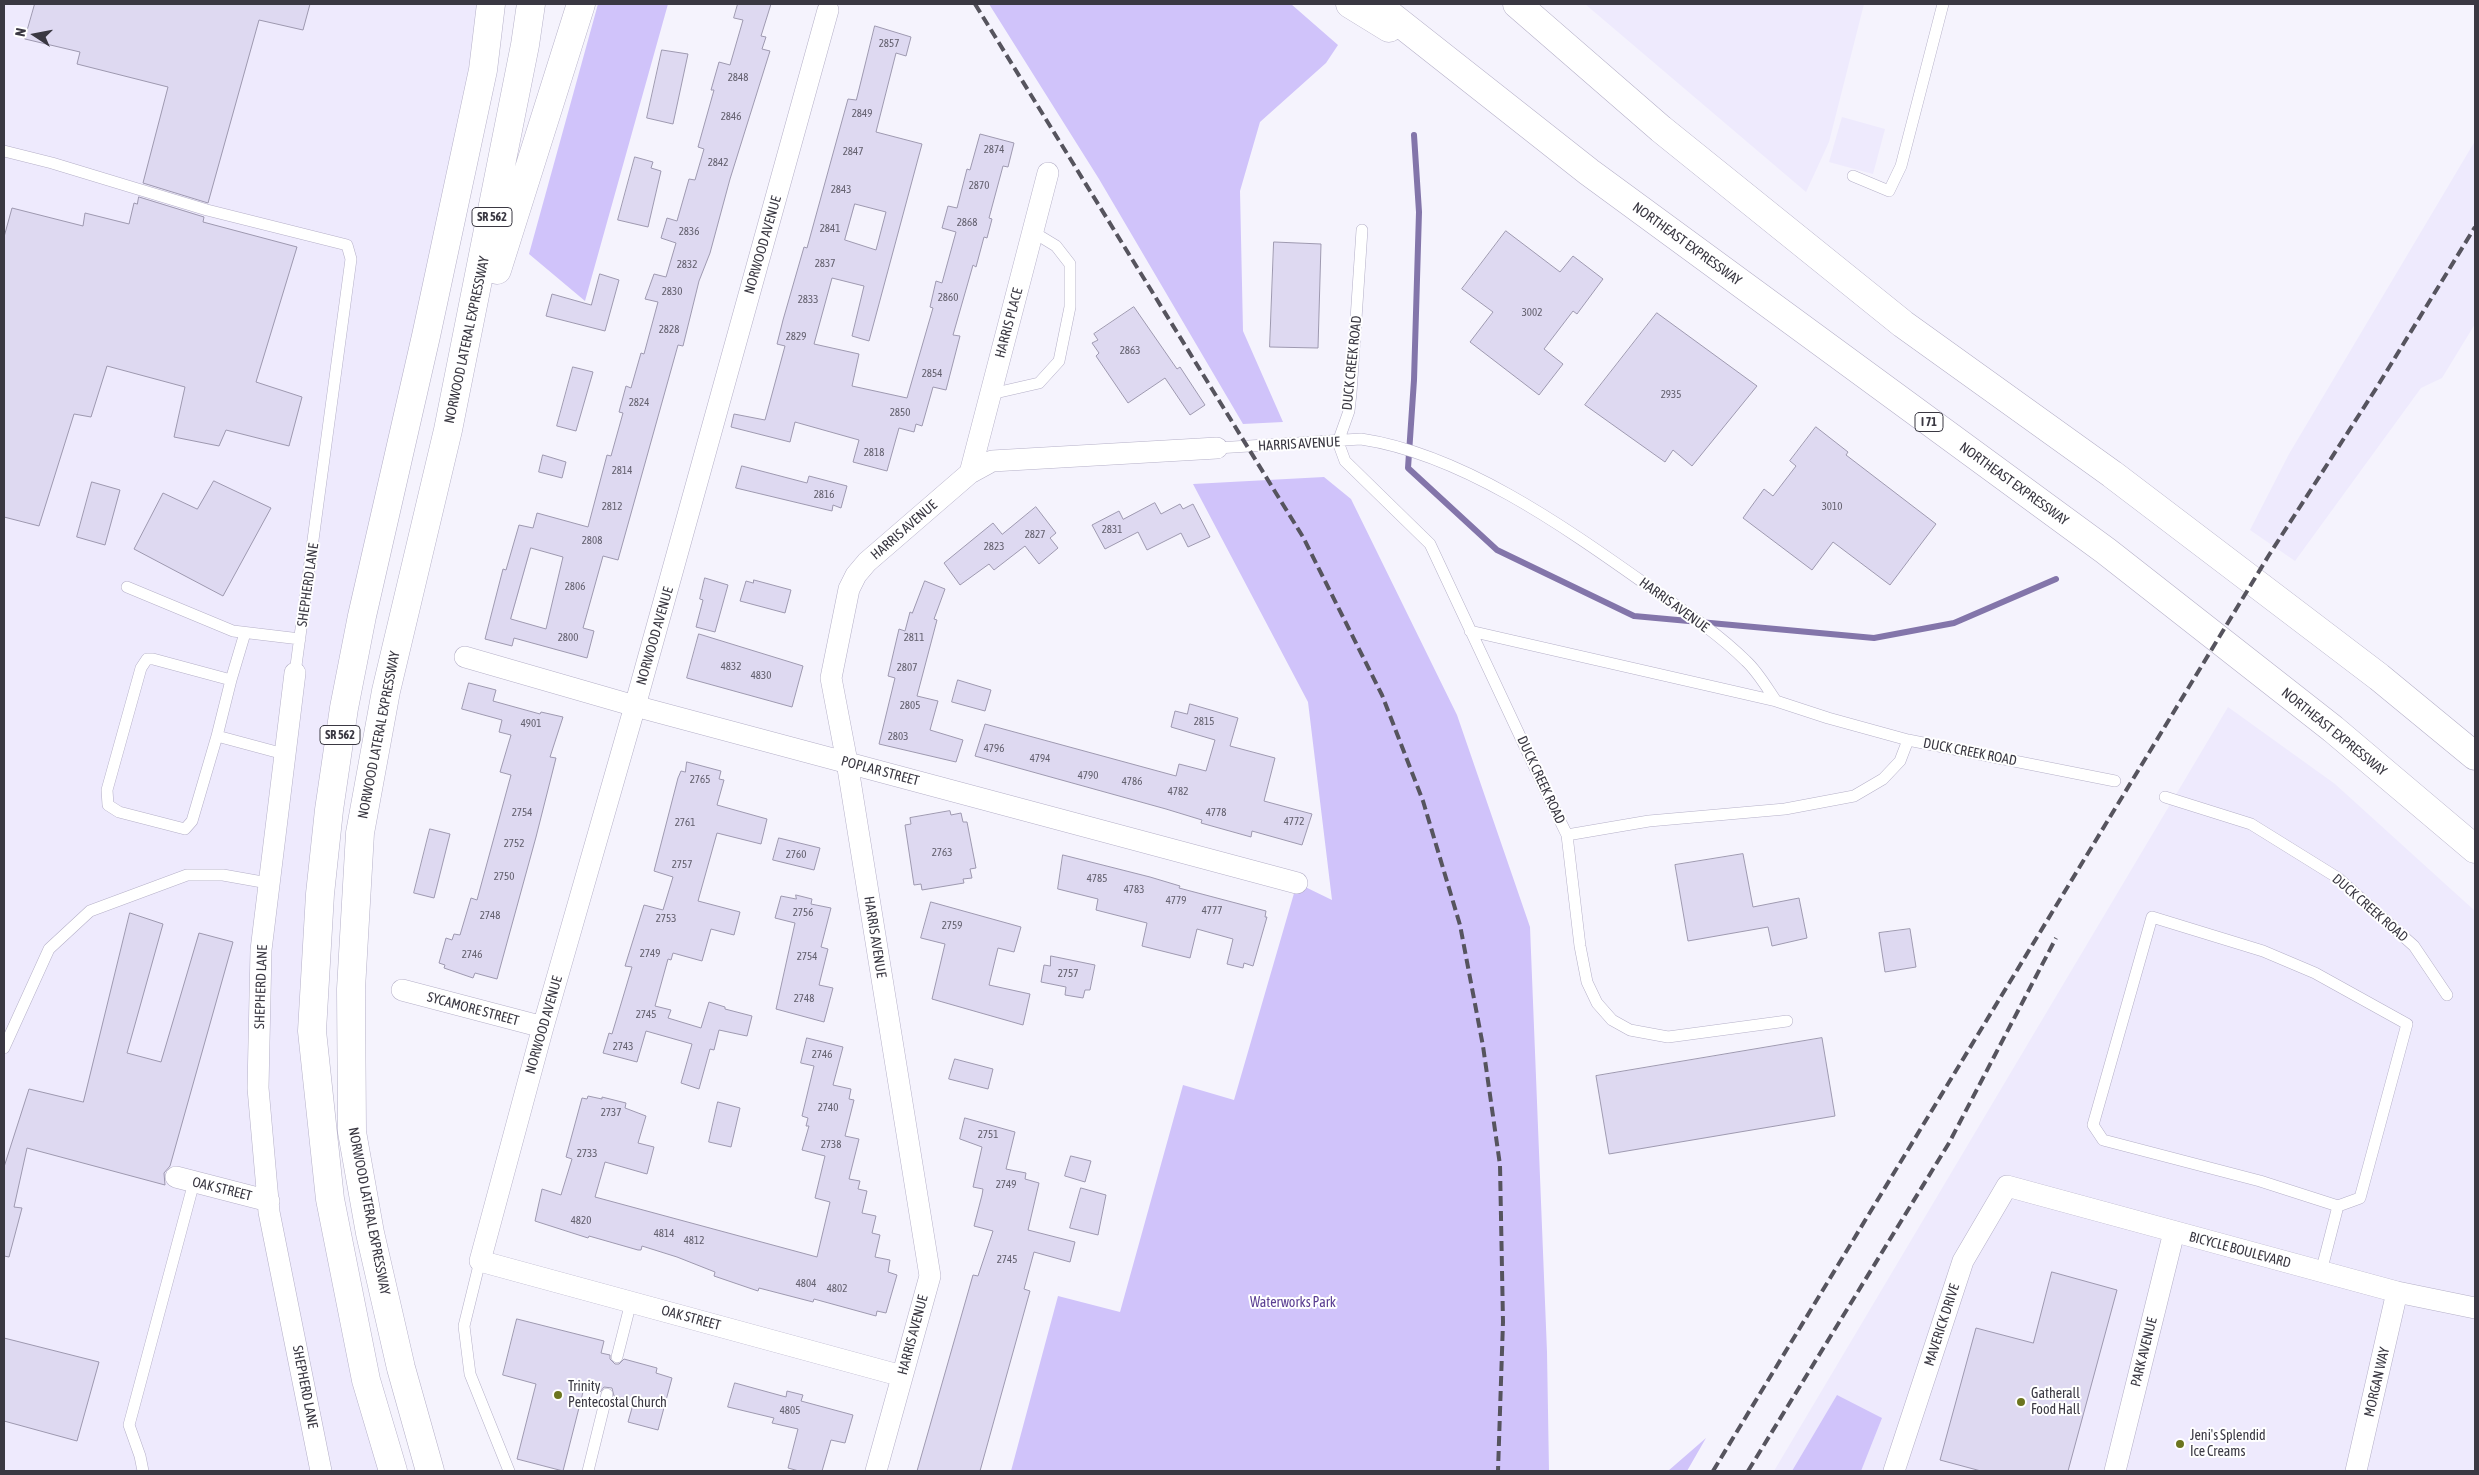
<!DOCTYPE html>
<html>
<head>
<meta charset="utf-8">
<style>
  body { margin:0 }
  #map { position:relative; width:2479px; height:1475px; overflow:hidden; background:#f5f3fd; font-family:"Asap Condensed",sans-serif }
  canvas { display:block }
  .frame { position:absolute; inset:0; border:5px solid #3a3842; pointer-events:none }
  .north { position:absolute; left:10px; top:10px; width:50px; height:50px; -webkit-text-stroke:4px #fff; paint-order:stroke; rotate:281deg; font-size:14px; font-weight:700; line-height:20px; text-align:center; color:#3a3842 }
  .north::after { content:''; display:block; margin:auto; width:18px; height:22px; background:#3a3842; clip-path:polygon(50% 0,100% 100%,50% 72%,0 100%) }
</style>
</head>
<body>
<div id="map">
<canvas width="2479" height="1475"></canvas>
<div class="frame"></div>
<div class="north">N</div>
</div>
<script>
const c = document.querySelector('canvas').getContext('2d');
c.lineJoin = 'round';
function paint(path, color) { c.fillStyle = color; c.fill(path, 'evenodd'); }
function strokePath(path, color, width, dash) { c.strokeStyle = color; c.lineWidth = width; c.lineCap = dash ? 'butt' : 'round'; c.setLineDash(dash || []); c.stroke(path); }
function write(font, color, halo, rows, align = 'center') {
  c.font = font + ' "Asap Condensed",sans-serif'; c.lineWidth = 4; c.setLineDash([]); c.textBaseline = 'middle'; c.strokeStyle = halo; c.fillStyle = color; for (const [text, x, y, turn = 0] of rows) {
    c.save(); c.translate(x, y); c.rotate((+turn || 0) * Math.PI / 180); c.textAlign = isNaN(turn) ? turn : align; if (halo) c.strokeText(text, 0, 0); c.fillText(text, 0, 0); c.restore();
  }
}
paint(new Path2D(`
  M4,4h487l-129,612 -50,415 81,440h-389z
  M1585,4h279l-35,138 -23,50z
  M1842,117l43,12 -12,45 -44,-12z
  M2475,141v183l-33,54 -21,10 -126,173 -45,-31 39,-76z
  M2228,707l107,77 140,127v560h-701z`), '#eeeafd');
paint(new Path2D(`
  M598,4h70l-83,297 -56,-47z
  M989,4h302l47,41 -12,18 -66,59 -20,69 3,140 40,91 -40,2 -144,-245z
  M1324,477l27,22 106,216 73,212 17,425 2,119h-538l47,-175 62,16 63,-227 51,15 63,-217 35,17 -24,-198 -115,-218z
  M1837,1395l45,23 -21,53h-69z
  M1706,1438l-19,33h-19z`), '#d0c3fa');
strokePath(new Path2D(`
  M1414,135l5,77 -5,168 -6,88 89,82 137,66 240,22 80,-15 102,-44`), '#8375aa', 6);
const building = new Path2D(`
  M35,4h275l-7,26 -44,-10 -51,183 -65,-20 25,-96 -91,-23 3,-12 -55,-13z
  M738,4h33l-10,32 5,1 -4,12 8,2 -40,128 -20,74 -11,28 -16,65 -5,-1 -60,215 -15,-4 -20,72 11,3 -7,27 -73,-20 -2,8 -27,-7 18,-70 3,1 13,-45 14,3 4,-15 51,14 19,-72 4,1 12,-43 -4,-1 7,-26 5,2 10,-35 3,1 14,-52 -13,-3 9,-25 12,3 10,-34 -15,-5 6,-20 10,3 12,-42 6,1 9,-31 -6,-2 16,-57h-3l8,-28 11,3 13,-45 -9,-2zM531,548l32,9 -17,72 -35,-10z
  M875,26l36,11 -5,19 -10,-3 -20,79 46,12 -53,197 -17,-5 12,-50 -32,-8 -18,66 45,10 -7,32 55,12 26,-90 -3,-1 6,-26 6,2 14,-51 -14,-4 6,-22 9,2 10,-39 3,1 10,-36 34,9 -6,24 -5,-1 -14,52 3,1 -5,19 -3,-1 -8,30 -3,-2 -20,70 7,1 -14,54 -13,-3 -11,39 -6,-2 -2,8 -15,-4 -12,43 -34,-9 6,-22 -64,-18 -5,20 -59,-15 3,-13 31,6 20,-74 -8,-2 6,-24 21,-73 3,1 41,-149 8,1zM855,204l31,8 -10,38 -31,-10z
  M662,50l26,4 -15,70 -26,-6z
  M635,157l18,5 -2,6 10,3 -13,56 -30,-7z
  M139,197l65,20 -1,5 94,25 -41,135 46,15 -13,49 -63,-16 -7,16 -45,-9 11,-50 -78,-21 -16,51 -17,-3 -35,112 -35,-9v-280l8,-29 71,18 2,-13 44,11 5,-21 3,1z
  M1506,231l54,41 13,-16 30,23 -26,35 -4,-3 -29,38 19,15 -24,31 -69,-53 23,-30 -31,-23z
  M1274,242l47,2 -3,104 -48,-1z
  M600,274l19,6 -14,51 -59,-15 6,-22 39,11z
  M1134,307l43,62 3,-2 25,38 -15,10 -25,-37 -37,25 -32,-47 3,-3 -7,-10 6,-3 -4,-6z
  M1657,313l100,73 -65,80 -19,-16 -8,12 -80,-57z
  M573,367l20,5 -17,59 -19,-5z
  M1816,427l32,25 -2,3 90,69 -46,61 -57,-43 -21,28 -69,-52 21,-29 9,7 23,-30 -6,-5z
  M543,455l23,7 -4,16 -23,-6z
  M742,466l65,17 2,-7 38,10 -6,22 -8,-3 -1,6 -96,-23z
  M214,481l57,27 -48,88 -89,-47 29,-56 34,16z
  M92,482l28,8 -15,55 -28,-8z
  M1155,503l6,11 19,-10 3,5 10,-5 17,33 -22,10 -7,-14 -34,17 -9,-18 -33,17 -13,-24 27,-14 4,8z
  M1036,507l20,26 -6,5 8,10 -19,16 -14,-18 -31,24 -5,-6 -29,21 -16,-22 49,-40 9,11z
  M705,578l23,7 -13,47 -19,-5 7,-27 -3,-1z
  M754,580l37,10 -6,23 -45,-12 6,-20 7,2z
  M925,581l20,8 -11,30 3,1 -20,76 21,5 -8,29 33,10 -7,22 -77,-18 16,-66 -7,-2 11,-47 6,2 5,-19 2,1z
  M699,634l104,32 -11,41 -105,-29z
  M958,680l33,10 -6,21 -33,-9z
  M469,683l27,7 -3,11 47,13 1,-2 22,5 -13,40 6,1 -20,79 -39,142 -22,-6 -2,5 -29,-10 1,-3 -6,-2 7,-25 6,2 2,-6 6,1 11,-37 6,2 34,-125 -11,-3 11,-37 -12,-3 3,-12 -40,-11z
  M1190,704l48,14 -8,28 45,12 -11,43 48,13 -10,31 -50,-14 -1,6 -50,-14 1,-3 -36,-11 -191,-53 10,-32 191,52 3,-12 27,7 9,-31 -44,-13 4,-16 12,3z
  M687,762l34,9 -2,8 5,1 -7,25 50,14 -6,25 -44,-11 -19,68 42,11 -6,23 -23,-6 -9,32 -29,-8 -2,7 -3,-1 -13,47 16,4 -3,8 33,10 8,-26 16,5v2l27,7 -5,20 -28,-6 -5,20 -4,-1 -11,40 -18,-6 11,-39 -46,-13 -9,31 -34,-9 6,-20 3,1 20,-67 -7,-1 19,-61 19,5 10,-33 -19,-6 24,-93 3,-7 4,1z
  M950,811l1,4 10,-2 2,9h4l9,46 -6,1 2,9 -9,1 1,4 -42,7 -1,-6 -7,1 -9,-60 6,-1 -1,-6z
  M430,829l20,5 -16,64 -20,-5z
  M779,838l41,10 -6,22 -41,-10z
  M1743,854l10,53 46,-9 8,40 -35,8 -4,-19 -80,14 -13,-76z
  M1063,855l87,22 30,9 -1,2 87,23 -1,6h2l-14,49 -9,-3 -1,5 -16,-4 6,-25 -36,-10 -7,29 -48,-12 5,-23 -51,-13 2,-11 -40,-10z
  M796,895l16,4 -1,5 20,4 -10,39 7,2 -9,36 14,3 -9,34 -48,-13 19,-86 -20,-5 6,-22 15,3z
  M931,902l90,25 -7,25 -16,-4 -9,37 41,9 -7,31 -91,-26 13,-55 -24,-6z
  M130,913l33,11 -36,129 34,9 38,-129 34,9 -63,224 -6,7 1,12 -138,-37 -13,59 8,1 -13,49 -5,-1v-89l25,-78 54,13z
  M1910,929l6,38 -31,5 -6,-39z
  M1051,956l44,9 -5,25h-5l-2,8 -18,-3 1,-8 -25,-5 3,-17 6,1z
  M807,1038l36,9 -10,38 18,4 -2,10 5,1 -9,36 14,3 -10,40 11,2 -2,8 9,2 -5,22 14,3 -4,17 8,2 -5,22 15,3 -2,12 9,3 -11,38 -9,-2 -1,5 -62,-17 -1,3 -54,-14 -1,3 -44,-15 1,-4 -38,-15 -35,-11 -1,4h-3l-49,-14 -1,2 -53,-17 7,-32 19,6 11,-36 -6,-2 16,-59 5,1 1,-3 14,3v-2l24,6 -1,5 21,8 -8,27 16,4 -7,27 -42,-12 -10,35 222,60 13,-55 -15,-4 10,-42 -23,-6 7,-24h-3l2,-8 -6,-2 12,-50 -13,-3z
  M1822,1038l13,78 -226,38 -13,-78z
  M955,1059l38,10 -5,20 -39,-10z
  M718,1102l22,6 -9,39 -22,-5z
  M965,1118l50,14 -9,37 20,4 -1,6 14,4 -11,47 47,12 -5,20 -36,-10 -10,37 6,2 -50,180h-63l56,-196 5,1 15,-45 -19,-5 8,-31 1,-6 -10,-2 9,-40 -22,-8z
  M1071,1156l20,5 -6,21 -20,-6z
  M1081,1188l25,7 -8,40 -28,-7z
  M2052,1272l65,18 -49,181h-87l-41,-11 36,-132 57,15z
  M517,1319l87,22 -3,12 9,2v4l5,5h4l5,-5 33,9 -1,5 16,5 -14,52 -30,-8 6,-21 -20,-5 -2,-8 -8,-1 -4,5 -16,-4 -21,83 -46,-12 19,-75 -33,-9z
  M4,1338l95,24 -22,79 -73,-20z
  M735,1383l51,14 1,-6 16,4 -2,6 52,14 -8,28 -14,-3 -9,31h-23l-11,-3 10,-39 -26,-6 2,-5 -46,-11z`);
paint(building, '#ded9f1');
strokePath(building, '#9e99b0', 1);
const lane = new Path2D(`
  M4,151l48,12 155,47 140,35 4,14 -56,414
  M1853,176l36,15 12,-25 42,-162
  M1362,230l-11,163 -2,18 -11,31 7,19 85,83 119,254 18,37 13,111 7,36 10,21 15,17 18,10 38,7 119,-16
  M991,394l48,-11 20,-22 11,-54v-43l-14,-18 -23,-14
  M1217,448l144,-9c100,15 201,86 283,144 33,23 73,49 102,78 12,11 21,27 30,40
  M127,587l106,44 67,8
  M1470,631l306,70 52,17 80,22 207,41
  M231,680l14,-47
  M217,736l14,-56 -78,-21h-6l-6,9 -34,122 1,15 11,7 66,17 7,-8 25,-85 67,18
  M2165,797l86,27 87,54 76,68 33,49
  M1567,835l82,-14 136,-12 69,-13 29,-17 17,-18 8,-21
  M4,1048l45,-99 41,-38 97,-36h36l45,8
  M480,1261l-16,65 6,48 39,97
  M2321,1272l17,-66 -78,-25 -157,-41 -10,-15 59,-208 111,34 52,22 92,51 -47,174 -22,8
  M617,1357l14,-55
  M143,1471l-3,-15 -11,-31 65,-243
  M588,1471l19,-77`);
const street = new Path2D(`
  M828,10l-193,696 -92,321 -63,234 422,115
  M970,473l78,-300
  M465,657l170,49 662,177
  M295,673l-34,277 -3,138 11,124 52,259
  M402,990l141,37
  M176,1177l93,24
  M876,1471l54,-195 -83,-514 -16,-84 18,-89 7,-14 11,-13 103,-89 22,-12 225,-13
  M1894,1471l69,-210 44,-75 390,106 78,16
  M2115,1471l59,-239
  M2356,1471l41,-179`);
const highway = new Path2D(`
  M1350,4l39,24
  M1376,4l213,168 517,379 227,178 142,120
  M1517,4l144,125 242,195 209,150 267,203 96,79
  M497,270l84,-266
  M393,1471l-27,-91 -36,-181 -18,-168 8,-137 9,-84 15,-102 18,-92 64,-280 57,-266 8,-66
  M430,1471l-29,-103 -31,-135 -18,-101 -1,-143 9,-156 26,-142 62,-261 77,-385 6,-41`);
strokePath(lane, '#b5b0c8', 12);
strokePath(street, '#b5b0c8', 22);
strokePath(highway, '#b5b0c8', 29);
strokePath(lane, '#fff', 11);
strokePath(street, '#fff', 21);
strokePath(highway, '#fff', 28);
strokePath(new Path2D(`
  M975,4l328,533 79,158 41,106 37,124 23,121 17,119 3,157 -5,149
  M1713,1471l556,-916 108,-168 98,-160
  M1748,1471l201,-328 107,-205`), '#56545e', 4, [10, 5]);
for (const [x, y, r, color] of [
  [558,1395,5,"#6c751f"],
  [2021,1402,5,"#6c751f"],
  [2180,1444,5,"#6c751f"]
]) { const dot = new Path2D(); dot.arc(x, y, r, 0, 2 * Math.PI); c.fillStyle = color; c.fill(dot); strokePath(dot, '#fff', 2); }
write('11px', '#63606e', null, [
  ["2857",889,44],
  ["2848",738,78],
  ["2849",862,114],
  ["2846",731,117],
  ["2874",994,150],
  ["2847",853,152],
  ["2842",718,163],
  ["2870",979,186],
  ["2843",841,190],
  ["2868",967,223],
  ["2841",830,229],
  ["2836",689,232],
  ["2837",825,264],
  ["2832",687,265],
  ["2830",672,292],
  ["2860",948,298],
  ["2833",808,300],
  ["3002",1532,313],
  ["2828",669,330],
  ["2829",796,337],
  ["2863",1130,351],
  ["2854",932,374],
  ["2935",1671,395],
  ["2824",639,403],
  ["2850",900,413],
  ["2818",874,453],
  ["2814",622,471],
  ["2816",824,495],
  ["2812",612,507],
  ["3010",1832,507],
  ["2831",1112,530],
  ["2827",1035,535],
  ["2808",592,541],
  ["2823",994,547],
  ["2806",575,587],
  ["2800",568,638],
  ["2811",914,638],
  ["4832",731,667],
  ["2807",907,668],
  ["4830",761,676],
  ["2805",910,706],
  ["2815",1204,722],
  ["4901",531,724],
  ["2803",898,737],
  ["4796",994,749],
  ["4794",1040,759],
  ["4790",1088,776],
  ["2765",700,780],
  ["4786",1132,782],
  ["4782",1178,792],
  ["2754",522,813],
  ["4778",1216,813],
  ["4772",1294,822],
  ["2761",685,823],
  ["2752",514,844],
  ["2763",942,853],
  ["2760",796,855],
  ["2757",682,865],
  ["2750",504,877],
  ["4785",1097,879],
  ["4783",1134,890],
  ["4779",1176,901],
  ["4777",1212,911],
  ["2756",803,913],
  ["2748",490,916],
  ["2753",666,919],
  ["2759",952,926],
  ["2749",650,954],
  ["2746",472,955],
  ["2754",807,957],
  ["2757",1068,974],
  ["2748",804,999],
  ["2745",646,1015],
  ["2743",623,1047],
  ["2746",822,1055],
  ["2740",828,1108],
  ["2737",611,1113],
  ["2751",988,1135],
  ["2738",831,1145],
  ["2733",587,1154],
  ["2749",1006,1185],
  ["4820",581,1221],
  ["4814",664,1234],
  ["4812",694,1241],
  ["2745",1007,1260],
  ["4804",806,1284],
  ["4802",837,1289],
  ["4805",790,1411]
]);
for (const [x, y, w] of [
  [492,217,40],
  [1929,422,28],
  [340,735,40]
]) { const box = new Path2D(); box.roundRect(x - w / 2, y - 9.5, w, 19, 4); c.fillStyle = '#fff'; c.fill(box); strokePath(box, '#3a3842', 1); }
write('bold 12px', '#3a3842', null, [
  ["SR 562",492,217],
  ["I 71",1929,422],
  ["SR 562",340,735]
]);
write('14px', '#3a3842', '#fff', [
  ["NORTHEAST EXPRESSWAY",1687,244,36],
  ["NORWOOD AVENUE",763,245,-74],
  ["HARRIS PLACE",1009,323,-75],
  ["NORWOOD LATERAL EXPRESSWAY",467,340,-78],
  ["DUCK CREEK ROAD",1352,363,-84],
  ["HARRIS AVENUE",1299,444,-3],
  ["NORTHEAST EXPRESSWAY",2014,484,36],
  ["HARRIS AVENUE",904,530,-41],
  ["SHEPHERD LANE",308,585,-82],
  ["HARRIS AVENUE",1674,605,36],
  ["NORWOOD AVENUE",655,636,-74],
  ["NORTHEAST EXPRESSWAY",2334,732,39],
  ["NORWOOD LATERAL EXPRESSWAY",379,735,-79],
  ["DUCK CREEK ROAD",1970,752,11],
  ["POPLAR STREET",880,771,15],
  ["DUCK CREEK ROAD",1541,780,65],
  ["DUCK CREEK ROAD",2370,908,41],
  ["HARRIS AVENUE",875,937,81],
  ["SHEPHERD LANE",261,987,-88],
  ["SYCAMORE STREET",473,1009,15],
  ["NORWOOD AVENUE",544,1025,-74],
  ["OAK STREET",222,1189,14],
  ["NORWOOD LATERAL EXPRESSWAY",369,1211,79],
  ["BICYCLE BOULEVARD",2240,1250,15],
  ["OAK STREET",691,1318,15],
  ["MAVERICK DRIVE",1942,1325,-72],
  ["HARRIS AVENUE",913,1335,-75],
  ["PARK AVENUE",2144,1352,-76],
  ["MORGAN WAY",2377,1382,-77],
  ["SHEPHERD LANE",305,1387,79]
]);
write('14px', '#5a3e92', '#fff', [
  ["Waterworks Park",1293,1303]
]);
write('14px', '#3a3842', '#fff', [
  ["Trinity",568,1387],
  ["Pentecostal Church",568,1403],
  ["Gatherall",2031,1394],
  ["Food Hall",2031,1410],
  ["Jeni's Splendid",2190,1436],
  ["Ice Creams",2190,1452]
], 'left');
</script>
</body>
</html>
